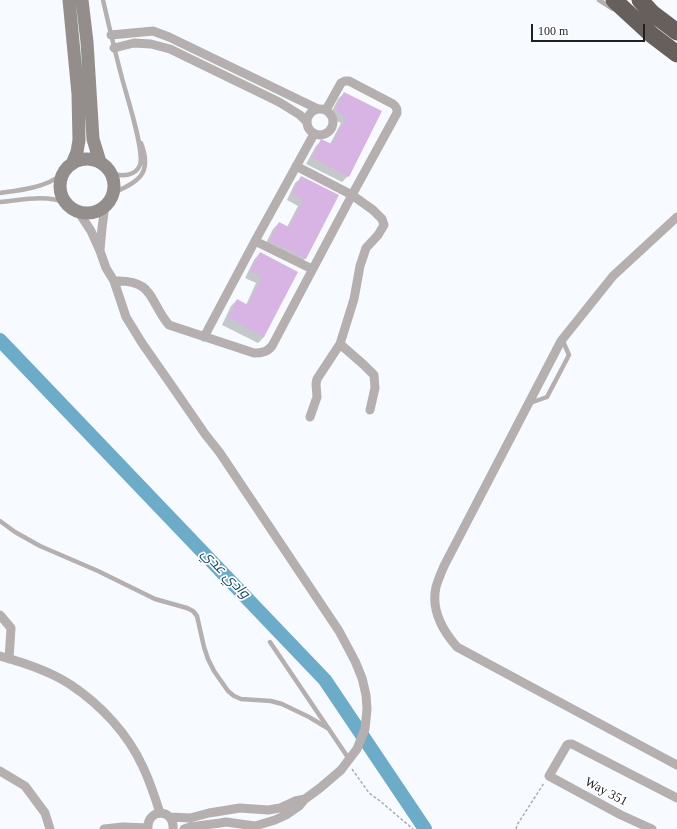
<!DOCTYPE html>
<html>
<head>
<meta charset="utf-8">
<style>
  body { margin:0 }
  #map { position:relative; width:677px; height:829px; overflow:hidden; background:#f7fafe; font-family:"Times New Roman",serif }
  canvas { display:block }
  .scale { position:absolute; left:531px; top:24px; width:114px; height:18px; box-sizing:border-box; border:2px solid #1e2022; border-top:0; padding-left:5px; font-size:12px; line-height:14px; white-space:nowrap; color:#1e2022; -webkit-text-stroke:3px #fff; paint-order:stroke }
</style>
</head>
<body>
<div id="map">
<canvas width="677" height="829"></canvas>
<div class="scale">100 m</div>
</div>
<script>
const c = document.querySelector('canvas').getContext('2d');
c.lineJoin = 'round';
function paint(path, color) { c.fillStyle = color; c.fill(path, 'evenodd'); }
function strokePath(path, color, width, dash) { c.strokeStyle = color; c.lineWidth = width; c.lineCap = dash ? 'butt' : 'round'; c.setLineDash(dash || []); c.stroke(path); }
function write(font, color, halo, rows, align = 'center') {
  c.font = font + ' "Times New Roman",Cairo,serif'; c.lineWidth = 3.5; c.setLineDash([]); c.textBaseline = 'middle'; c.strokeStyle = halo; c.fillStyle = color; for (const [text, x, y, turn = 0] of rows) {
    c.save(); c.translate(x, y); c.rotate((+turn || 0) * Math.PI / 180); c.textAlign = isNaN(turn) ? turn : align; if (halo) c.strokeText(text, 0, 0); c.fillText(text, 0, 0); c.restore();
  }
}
paint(new Path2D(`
  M344,93l37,19 -33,64 -6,6 -36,-18 10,-18 6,-6 8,4 11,-21 -12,-6 9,-18z
  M302,177l36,18 -33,64 -6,6 -35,-18 9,-18 6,-6 8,4 11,-21 -11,-6 8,-17z
  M260,253l36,19 -32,65 -6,6 -36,-18 9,-19 6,-6 9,5 10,-22 -11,-5 9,-18z`), '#0003');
strokePath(new Path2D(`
  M0,340l325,340 100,149`), '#6cacc8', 14);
paint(new Path2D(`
  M344,92l38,19 -33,66 -37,-19 9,-19 11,5 14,-27 -11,-6z
  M301,176l38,19 -33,64 -37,-18 10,-19 10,5 14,-27 -11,-6z
  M260,252l38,20 -34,65 -36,-19 9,-19 11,6 14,-28 -12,-6z`), '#d7b4e4');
strokePath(new Path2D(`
  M352,769l17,24 11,8 33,28
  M516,829l1,-4 27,-42`), '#aaadb0', 1.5, [3, 2]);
strokePath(new Path2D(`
  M103,0c6,26 12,52 19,78 4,16 23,73 18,87 -5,12 -18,11 -29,9
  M599,0l14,9
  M0,193c22,-3 44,-5 63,-19
  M113,193c25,-11 40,-19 28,-50
  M0,202c22,-2 45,-8 67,1
  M530,403l17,-6 22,-42 -7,-16
  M0,521l15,11 25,14 58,25 57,28 32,9 6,3 4,5 7,31 4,12 6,12 14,20 6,5 7,3 30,2 11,3 27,13 20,12
  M270,642l79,117`), '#b5b0af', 4.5);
strokePath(new Path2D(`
  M111,35l42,-4 16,6 149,72
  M114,48l20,-5 17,1 19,5 109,53 21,13 6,6
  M307 122a13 13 0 1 1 26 0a13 13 0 1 1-26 0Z
  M296,166l56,29 21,15 9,9 2,6 -6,10 -12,13 -6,18 -6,33 -14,45 -23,35 -1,5 1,13 -7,20
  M78,211l13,20 9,20 6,17 8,13 12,36 16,26 30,43 33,48 15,19 119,178 16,30 7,17 4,17 1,14 -2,20 -8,20 -10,13 -6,8 -21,18 -15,11 -6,7 -13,9 -11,5 -20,6 -29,-4 -6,1 -30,4 -6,2
  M677,217l-64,59 -52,65 -117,225c-3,7 -6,14 -8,21 -5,22 6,43 21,60l78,42 142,76
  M255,241l57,28
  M100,250l2,-22 3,-23
  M114,281c41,-2 35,21 55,44l85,28c8,0 13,-1 18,-7l80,-151 45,-82c0,-4 0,-6 -4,-9l-44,-23h-4l-4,2 -15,27
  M204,337l51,-96 59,-107
  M340,344l24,21 10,10 1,13 -5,22
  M0,615l11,13 -2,31
  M0,656c22,6 52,16 71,29 30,20 57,49 72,82 7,15 12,30 17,46
  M0,771l25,15 20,27 5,16
  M170,817l20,1 19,-5 31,-5 28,2 12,-2 15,-7 10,-2
  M104,829l19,-2 25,1
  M148,829c-2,-21 27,-21 25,0
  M652,829l-31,-14 -72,-39 18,-31 2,-1h3l105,54`), '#b5b0af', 9);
strokePath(new Path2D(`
  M69,0l9,94 1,46 -2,12 -5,12
  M82,0l5,42 6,97 7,23
  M60 186a27 27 0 1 1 54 0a27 27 0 1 1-54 0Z`), '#938d8b', 13);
strokePath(new Path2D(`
  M614,0l38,35 25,19
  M640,0l12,13 25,19`), '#675f5c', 17);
write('13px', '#1e2022', '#fff', [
  ["Way 351",606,792,28]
]);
write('italic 14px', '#11485c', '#fff', [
  ["وادي عدي",225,574,46]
]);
</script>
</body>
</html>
